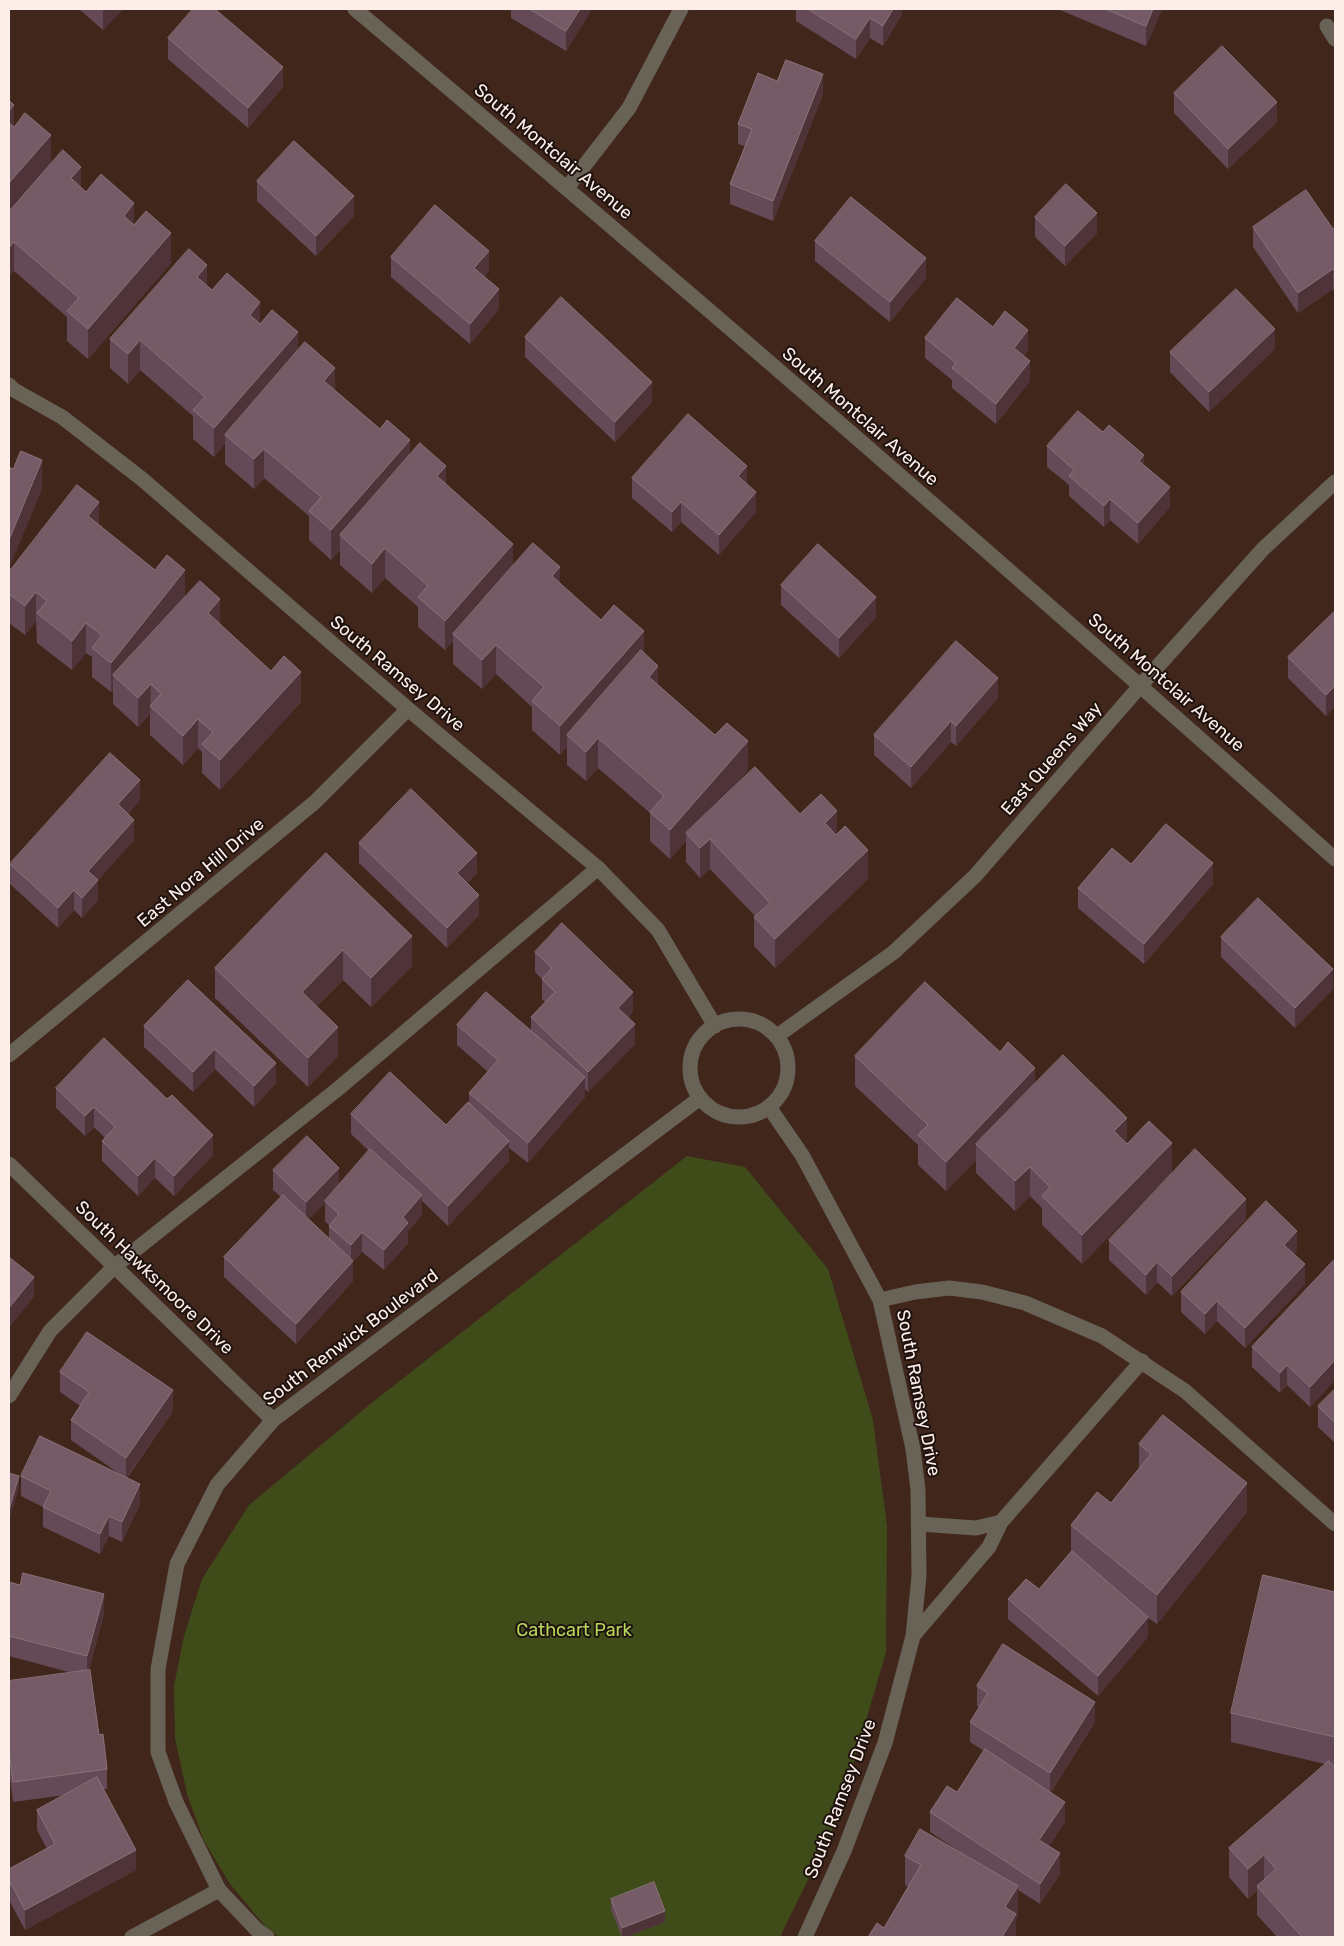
<!DOCTYPE html>
<html>
<head>
<meta charset="utf-8">
<style>
  body { margin:0 }
  #map { position:relative; width:1344px; height:1946px; overflow:hidden; background:#40261b; font-family:Rubik,sans-serif }
  canvas { display:block }
  .frame { position:absolute; inset:0; border:10px solid #fdeee9; pointer-events:none }
</style>
</head>
<body>
<div id="map">
<canvas width="1344" height="1946"></canvas>
<div class="frame"></div>
</div>
<script>
const c = document.querySelector('canvas').getContext('2d');
c.lineJoin = 'round';
function paint(path, color) { c.fillStyle = color; c.fill(path, 'evenodd'); }
function strokePath(path, color, width, dash) { c.strokeStyle = color; c.lineWidth = width; c.lineCap = dash ? 'butt' : 'round'; c.setLineDash(dash || []); c.stroke(path); }
function write(font, color, halo, rows, align = 'center') {
  c.font = font + ' Rubik,sans-serif'; c.lineWidth = 4; c.setLineDash([]); c.textBaseline = 'middle'; c.strokeStyle = halo; c.fillStyle = color; for (const [text, x, y, turn = 0] of rows) {
    c.save(); c.translate(x, y); c.rotate((+turn || 0) * Math.PI / 180); c.textAlign = isNaN(turn) ? turn : align; if (halo) c.strokeText(text, 0, 0); c.fillText(text, 0, 0); c.restore();
  }
}
paint(new Path2D(`
  M687,1156l58,11 83,102 45,151 14,106 -1,126 -49,168 -57,117h-501l-14,-11 -35,-42 -26,-43 -17,-47 -12,-56 -1,-52 10,-50 18,-57 47,-74 125,-104z`), '#3f4c1a');
strokePath(new Path2D(`
  M9,1396l41,-65 65,-65 224,-178 259,-220`), '#696357', 15);
strokePath(new Path2D(`
  M355,9c331,279 658,562 980,850
  M1327,26l8,13
  M567,188l62,-80 52,-99
  M9,385l5,5 48,27 80,62 266,230 190,159 60,62 57,96
  M690 1068a49 49 0 1 1 98 0a49 49 0 1 1-98 0Z
  M777,1036l117,-84 81,-76 166,-191 122,-136 72,-67
  M9,1055l306,-253 93,-93
  M769,1107l33,48 78,145 33,149 5,41 1,86 -6,60 -28,107 -41,108 -39,86
  M9,1164l264,256
  M880,1300l35,-8 34,-4 33,4 43,11 77,33 83,55 150,133
  M919,1524l57,4 25,-6
  M913,1636l76,-89 12,-25 141,-161
  M132,1937l87,-47
  M267,1937l-10,-7 -38,-40 -43,-88 -18,-50v-83l19,-105 40,-79 56,-65 427,-322`), '#696357', 15);
paint(new Path2D(`
  M79,9h44l-20,21z
  M511,9h81l-26,42 -55,-33z
  M796,9h106v5l-19,32 -13,-8 -14,21 -60,-38z
  M1060,9h102l-16,37 -86,-36z
  M168,38l115,49 -35,41 -80,-69z
  M777,81l46,13 -50,127 -43,-17v-20l15,-38 -7,-2v-20z
  M1174,93l103,29 -49,47 -54,-56z
  M14,127l37,37 35,28 48,33 37,38 -83,96 -21,-18v-24l-53,-46z
  M257,181l97,35 -38,40 -59,-55z
  M1035,217l62,16 -32,33 -30,-29z
  M1253,227l80,2 2,-2v64l-2,-2 -35,24 -45,-66z
  M815,241l111,37 -36,44 -75,-61z
  M391,257l98,14 -5,6 15,32 -29,35 -79,-67z
  M207,286l5,4 48,34 38,27 37,39 75,65 36,29 67,82 47,18 41,36 43,32 14,34 90,84 -20,23 72,21 37,20 31,45 -93,89 -21,-22v-29l1,-1 -45,-47 -10,9 -14,-16v-21l-16,18 -20,-18v-28l-52,-45 -12,13 -19,-16v-18l-7,8 -28,-25v-23l-36,-33 -14,15 -29,-25v-23l-8,9 -27,-23v-20l-33,-29 -13,15 -32,-28v-15l-9,10 -22,-20v-24l-45,-38 -10,11 -29,-25v-20l-11,13 -21,-18v-23l-53,-46 -12,14 -18,-16v-29z
  M993,327l35,23 -4,6 6,25 -34,43 -44,-36v-8l-27,-22v-20z
  M525,337l127,65 -37,40 -90,-85z
  M1275,349l-66,63 -39,-40v-20z
  M1103,432l41,33 26,42 -32,37 -28,-24 -6,7 -35,-31v-11l-22,-18v-21z
  M632,478l115,6 9,28 -37,43 -38,-33 -9,10 -40,-34z
  M99,525l121,99 81,78 -81,88 -18,-17v-21l-4,-4 -15,17 -33,-30v-21l-12,13 -25,-23v-14l-2,2 -19,-15v-20l-6,-4 -14,17 -35,-27 -1,-22 -11,14 -16,-12v-51z
  M781,585l95,32 -37,41 -58,-53z
  M1335,611v95l-9,10 -38,-38v-21z
  M998,698l-42,48 -5,-4 -40,46 -37,-33v-20z
  M140,800l-12,14 6,26 -36,40v20l-16,18 -8,-8 -16,18 -48,-44v-20z
  M359,843l118,30 -10,10 12,32 -32,33 -88,-85z
  M326,853l86,113 -41,41 -28,-27 -26,26 21,50 -30,31 -93,-89v-30z
  M1213,884l-69,80 -66,-56v-20z
  M1221,937l112,52 -38,39 -74,-71z
  M535,952l98,60 -5,5 7,27 -47,48 -3,-3v8l-57,66 -19,-15v13l-61,65 -26,-25v14l-14,16v12l-24,27 -22,-18 -9,9v20l-57,63 -72,-67v-20l57,-60 -8,-7v-20l66,15 30,-34 -18,-17v-20l95,11 23,-22v-10l19,-21 -31,-27v-20l74,5v-13l14,-15 -3,-3v-20l-7,-7zM325,1203v18l4,4v13l-21,-19z
  M188,980l88,103 -22,24 -39,-38 -22,23 -49,-45v-21z
  M1000,1052l35,31 137,89 -90,92 -40,-39v-17l-12,-12 -15,15 -39,-38v-13l-30,31 -28,-26v-20l-63,-59v-30z
  M56,1088l157,67 -39,41 -19,-18 -17,18 -36,-35v-20l3,-3 -11,-11 -9,9 -29,-28z
  M1246,1219l-74,77 -15,-14 -11,13 -37,-35v-20z
  M1297,1251l-3,3 11,30 -60,64 -28,-27 -12,13 -24,-22v-20z
  M1335,1259v121l-25,27 -23,-22 -7,8 -28,-26v-20z
  M60,1372l113,39 -46,67 13,26 -18,38 -13,-6 -9,18 -57,-27v-20l-22,-11v-20l100,-1 -50,-35v-20l9,-14 -20,-14z
  M1335,1389v54l-17,-16v-21z
  M1139,1444l108,68 -90,112 -9,-6v19l-50,59 -90,-77v-20l31,-10 32,-37v-27l40,-22 28,-35z
  M9,1582l95,32 -15,56 10,65 8,34v20h-3l32,81 -111,60 -16,-30v-31l38,-20 -10,-19v-20l28,-15 -52,7 -4,-32v-89l63,-8 -63,-17z
  M1335,1592v174h-2l2,171h-58l-20,-22v-25l-9,9 -19,-22v-29l96,-84 -94,-22v-29z
  M977,1686l118,36 -44,70 14,30 -16,24 11,28 -20,30 -22,-14v25l-2,4v18l-132,-9 24,-41 -3,-2v-29l58,-2 -33,-22v-20l27,-20 27,-41 -14,-9v-20l9,-14 -2,-2z
  M611,1899l54,23 -39,15h-4l-11,-27z`), '#644956');
paint(new Path2D(`
  M104,9h19l-20,21v-20z
  M580,9h12l-26,42v-20z
  M893,9h9v5l-19,32v-20z
  M1153,9h9l-16,37v-20z
  M870,18v20l-14,21v-20z
  M283,67v20l-35,41v-20z
  M823,74v20l-50,127v-20z
  M1277,102v20l-49,47v-20z
  M14,105v29l-5,6v-29z
  M51,135v29l-42,49v-30z
  M81,167v29l-10,-18z
  M354,196v20l-38,40v-20z
  M134,203v30l-10,-17z
  M1097,213v20l-32,33v-20z
  M171,233v30l-83,96v-30z
  M14,242v29l-5,6v-29z
  M489,251v20l-15,17v-20z
  M926,258v20l-36,44v-20z
  M207,265v29l-10,-17z
  M1333,269v20l-35,24v-20z
  M499,289v20l-29,35v-20z
  M260,302v29l-10,-16z
  M1275,329v20l-66,63v-20z
  M1028,330v20l-14,18v-20z
  M298,332v29l-73,74v9l-11,13v-29z
  M140,340v30l-12,14v-30z
  M1030,361v20l-34,43v-20z
  M335,368v29l-11,-16z
  M652,382v20l-37,40v-20z
  M410,440v29l-70,66v15l-9,10v-30z
  M264,449v29l-10,11v-30z
  M1144,455v20l-5,-14z
  M42,460v29l-33,80v-29z
  M446,466v29l-9,-19z
  M747,466v20l-9,-10z
  M1170,487v20l-32,37v-21z
  M756,492v20l-37,43v-20z
  M1110,499v21l-6,7v-21z
  M99,502v30l-11,-16z
  M681,502v20l-9,10v-20z
  M513,544v29l-60,61v7l-8,9v-29z
  M385,548v30l-13,15v-29z
  M560,567v30l-8,-21z
  M185,570v29l-72,76v15l-2,2v-29z
  M36,592v29l-11,14v-29z
  M876,597v20l-37,41v-20z
  M220,599v30l-12,-16z
  M86,623v30l-14,17v-29z
  M644,631v29l-77,75v12l-7,8v-29z
  M496,645v29l-14,15v-29z
  M658,666v29l-9,-18z
  M301,672v30l-81,88v-30z
  M998,678v20l-42,48v-20z
  M151,684l-1,30 -12,13v-29z
  M1335,686v20l-9,10v-21z
  M198,719v29l-15,17v-29z
  M951,721v21l-40,46v-21z
  M598,738v30l-12,13v-29z
  M748,741v29l-58,67 -4,-4v8l-16,18v-29z
  M140,780v20l-22,25v-21z
  M837,811v29l-12,-17z
  M134,820v20l-36,40v20l-16,18v-20l6,-27z
  M710,839v30l-10,9v-30z
  M868,850v29l-93,89v-29z
  M477,853v20l-20,21v-21z
  M1213,863v21l-69,80v-20z
  M74,890v20l-16,18v-20z
  M479,895v20l-32,33v-20z
  M412,936v30l-41,41v-29z
  M343,950v30l-41,41v-29z
  M1333,969v20l-38,39v-20z
  M633,992v20l-15,16v-20z
  M635,1024v20l-47,48v-20z
  M338,1027v29l-30,31v-29z
  M215,1049v20l-22,23v-20z
  M276,1063v20l-22,24v-21z
  M1035,1068v29l-59,47v16l-30,31v-29z
  M585,1077v20l-57,66v-20z
  M94,1107v20l-9,9v-20z
  M1127,1118v30l-13,-17z
  M213,1135v20l-39,41v-20z
  M509,1141v20l-61,65v-20z
  M1172,1143v29l-90,92v-29z
  M155,1158v20l-17,18v-20z
  M1030,1167v29l-15,15v-30z
  M339,1168v21l-14,12v2l-19,19v-20z
  M422,1195v20l-14,16v12l-24,27v-20l19,-33z
  M1246,1199v20l-74,77v-20z
  M1297,1231v20l-13,14v-20z
  M362,1232v20l-9,9v20l-57,63v-20l55,-60v-19z
  M1157,1262v20l-11,13v-20z
  M1305,1264v20l-60,64v-20z
  M34,1277v20l-25,31v-20z
  M1217,1301v20l-12,13v-20z
  M1335,1360v20l-25,27v-20z
  M1287,1365v20l-7,8v-20z
  M173,1390v21l-47,67v-20z
  M19,1476v11l-10,34v-11z
  M1247,1483v29l-90,112v-29z
  M140,1484v20l-18,38v-20z
  M109,1516v20l-9,18v-20z
  M104,1594v20l-17,63v-21z
  M1148,1617v20l-50,59v-20z
  M1095,1702v20l-45,71v-20z
  M1065,1802v20l-26,38v-20z
  M136,1850v20l-111,60v-20z
  M1060,1853v21l-20,30v-20z
  M1264,1855v29l-7,2v4l-9,9v-30z
  M1018,1886v29l-2,4v18h-14l3,-30z
  M665,1911v11l-39,15h-4v-9z`), '#4e3438');
const building = new Path2D(`
  M193,9h22l68,58 -35,41 -80,-70z
  M530,9h50l-14,22z
  M808,9h85l-10,17 -13,-8 -14,21z
  M1106,9h47l-7,17z
  M1222,46l55,56 -49,47 -54,-56z
  M786,60l37,14 -50,127 -43,-17 22,-55 -14,-5 20,-51 19,8z
  M9,100l5,5 -5,6z
  M25,113l26,22 -42,48v-60l5,4z
  M294,141l60,55 -38,40 -59,-55z
  M63,150l18,17 -10,11 15,14 15,-18 33,29 -10,13 10,9 12,-14 25,22 -83,96 -21,-18 12,-13 -65,-56 -5,6v-36z
  M1066,184l31,29 -32,33 -30,-29z
  M1306,190l27,39 2,-2v44l-2,-2 -35,24 -45,-66z
  M851,197l75,61 -36,44 -75,-61z
  M435,205l54,46 -15,17 25,21 -29,35 -79,-67z
  M189,249l18,16 -10,12 15,13 15,-17 33,29 -10,13 10,9 12,-14 26,22 -84,96 -21,-18 12,-13 -65,-57 -12,14 -18,-15z
  M1236,289l39,40 -66,63 -39,-40z
  M561,297l91,85 -37,40 -90,-85z
  M957,298l36,29 12,-16 23,19 -14,18 16,13 -34,43 -44,-36 4,-5 -31,-25z
  M305,342l30,26 -11,13 56,48 7,-9 23,20 -79,90 -22,-19 12,-14 -57,-48 -10,10 -29,-24z
  M1078,411l25,21 6,-7 35,30 -5,6 31,26 -32,36 -28,-24 -6,7 -35,-30 5,-6 -27,-24z
  M688,414l59,52 -9,10 18,16 -37,43 -38,-33 -9,10 -40,-34z
  M420,443l26,23 -9,10 76,68 -68,77 -27,-24 10,-11 -43,-38 -13,16 -32,-29z
  M21,451l21,9 -33,80v-73l4,2z
  M77,485l22,17 -11,14 67,54 12,-15 18,15 -74,93 -19,-15 10,-13 -16,-12 -14,18 -35,-28 10,-12 -11,-9 -11,14 -16,-12v-22z
  M533,543l27,24 -8,9 49,44 13,-15 30,26 -84,95 -28,-25 12,-14 -48,-42 -14,15 -29,-26z
  M818,544l58,53 -37,41 -58,-53z
  M200,581l20,18 -12,14 63,58 13,-15 17,16 -81,88 -18,-16 11,-12 -15,-13 -15,17 -33,-30 11,-12 -10,-10 -13,14 -25,-23z
  M1335,611v75l-9,9 -38,-38z
  M956,641l42,37 -42,48 -5,-5 -40,46 -37,-32z
  M641,650l17,16 -9,11 66,58 12,-12 21,18 -78,89 -20,-18 14,-16 -66,-58 -12,14 -19,-17z
  M110,753l30,27 -22,24 16,16 -46,51 10,9 -16,18 -8,-8 -16,18 -48,-44z
  M755,767l45,47 21,-20 16,17 -12,12 11,12 9,-9 23,24 -93,89 -21,-22 16,-14 -60,-64 -10,9 -14,-15z
  M411,789l66,64 -20,20 22,22 -32,33 -88,-85z
  M1166,824l47,39 -69,81 -66,-56 34,-40 19,16z
  M326,853l86,83 -41,42 -28,-28 -41,42 36,35 -30,31 -93,-90z
  M1258,898l75,71 -38,39 -74,-71z
  M562,923l71,69 -15,16 17,16 -47,48 -57,-55 24,-25 -13,-13 10,-11 -17,-16z
  M188,980l88,83 -22,23 -39,-37 -22,23 -49,-46z
  M925,982l75,70 8,-10 27,26 -89,94 -28,-27 10,-10 -73,-69z
  M486,992l99,85 -57,66 -59,-50 29,-33 -41,-35z
  M104,1038l63,61 5,-4 41,40 -39,41 -19,-18 -17,18 -36,-35 13,-14 -21,-20 -9,9 -29,-28z
  M1063,1055l64,63 -13,13 13,13 22,-23 23,22 -90,92 -40,-39 8,-9 -20,-20 -15,14 -39,-37z
  M390,1072l56,53 22,-23 41,39 -61,65 -97,-92z
  M307,1136l32,32 -33,34 -33,-32z
  M370,1149l52,46 -19,22 5,6 -24,27 -22,-18 -11,13 -22,-19 10,-12 -14,-13z
  M1195,1149l51,50 -74,77 -15,-14 -11,13 -37,-35z
  M283,1195l70,66 -57,63 -72,-67z
  M1266,1201l31,30 -13,14 21,19 -60,64 -28,-27 -12,13 -24,-22z
  M9,1257l25,20 -25,31z
  M1335,1259v101l-25,27 -23,-22 -7,8 -28,-26z
  M87,1332l86,58 -47,68 -55,-38 18,-28 -29,-20z
  M1335,1389v34l-17,-17z
  M1163,1415l84,68 -90,112 -86,-70 26,-33 14,11 40,-49 -12,-10z
  M40,1436l100,48 -18,38 -13,-6 -9,18 -57,-27 8,-16 -30,-15z
  M9,1473l10,3 -10,34z
  M1072,1551l76,66 -50,59 -90,-77 18,-20 13,10z
  M23,1573l81,21 -17,62 -78,-20v-54l11,3z
  M1263,1575l72,17v145l-104,-24z
  M1003,1644l92,58 -45,71 -80,-51 18,-29 -11,-7z
  M90,1670l9,65 4,-1 4,35 -94,13 -4,-32v-69z
  M985,1749l80,53 -26,38 21,13 -20,31 -110,-72 17,-26 10,6z
  M1329,1761l6,7v169h-33l-45,-51 19,-17 -12,-14 -16,14 -19,-21z
  M97,1777l39,73 -111,60 -16,-30v-11l46,-25 -18,-34z
  M920,1829l98,57 -13,21 11,7 -14,23h-134l9,-14 7,5 37,-63 -16,-9z
  M654,1882l11,29 -43,17 -11,-29z`);
paint(building, '#745b66');
strokePath(building, '#8a727a', 1);
write('18px', '#fdeee9', '#1e120e', [
  ["South Montclair Avenue",553,152,40],
  ["South Montclair Avenue",860,417,41],
  ["South Ramsey Drive",397,674,40],
  ["South Montclair Avenue",1166,683,41],
  ["East Queens Way",1052,759,-49],
  ["East Nora Hill Drive",201,873,-40],
  ["South Hawksmoore Drive",154,1278,44],
  ["South Renwick Boulevard",351,1338,-37],
  ["South Ramsey Drive",918,1393,79],
  ["South Ramsey Drive",841,1799,-69]
]);
write('18px', '#b6d659', '#1e120e', [
  ["Cathcart Park",574,1631]
]);
</script>
</body>
</html>
